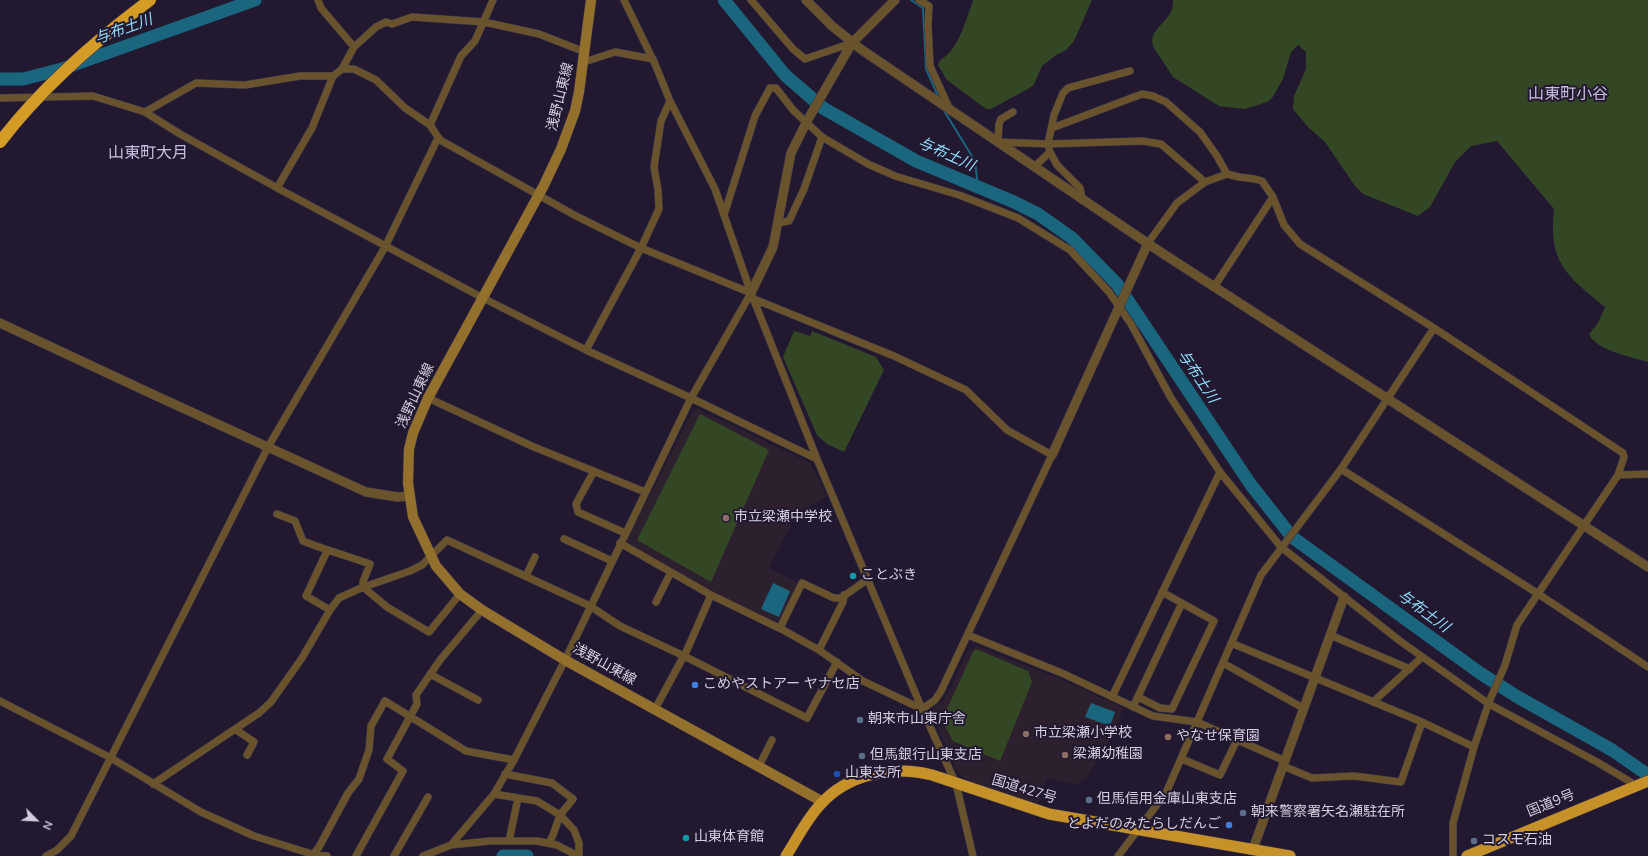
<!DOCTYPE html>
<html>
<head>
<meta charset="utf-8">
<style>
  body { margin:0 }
  #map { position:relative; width:1648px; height:856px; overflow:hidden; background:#221931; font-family:"Nunito Sans",sans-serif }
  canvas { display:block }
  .north { position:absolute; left:16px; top:800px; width:40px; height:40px; -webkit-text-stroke:3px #221931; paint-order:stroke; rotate:114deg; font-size:11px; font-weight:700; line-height:16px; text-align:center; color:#d4cfe0 }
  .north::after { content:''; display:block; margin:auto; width:14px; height:18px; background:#d4cfe0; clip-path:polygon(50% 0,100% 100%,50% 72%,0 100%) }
</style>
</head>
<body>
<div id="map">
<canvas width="1648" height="856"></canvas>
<div class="north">N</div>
</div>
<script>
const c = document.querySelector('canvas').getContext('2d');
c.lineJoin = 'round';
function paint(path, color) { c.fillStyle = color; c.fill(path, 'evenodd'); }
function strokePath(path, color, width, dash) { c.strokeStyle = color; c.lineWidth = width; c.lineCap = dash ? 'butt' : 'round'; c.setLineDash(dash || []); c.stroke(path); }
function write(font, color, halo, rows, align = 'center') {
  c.font = font + ' "Nunito Sans","Noto Sans JP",sans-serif'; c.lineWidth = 4; c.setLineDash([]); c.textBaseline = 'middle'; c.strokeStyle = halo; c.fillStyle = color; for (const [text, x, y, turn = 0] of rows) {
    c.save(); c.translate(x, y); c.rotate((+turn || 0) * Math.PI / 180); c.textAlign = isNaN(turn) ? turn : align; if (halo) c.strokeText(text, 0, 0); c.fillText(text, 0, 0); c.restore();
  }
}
paint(new Path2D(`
  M696,408l114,55 17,33 -31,19 -27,53 30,15 -17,40 -4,1 -63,-30 -68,-39 -21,-14 67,-131z
  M976,646l87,34 61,28 -14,31 -23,38 -11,8 -29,-7 -9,26 -68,-21v-2l-7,-4 -8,-9 -23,-54 1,-6 12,-9 22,-46z`), '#2d202e');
paint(new Path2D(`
  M973,0h119l-18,41 -8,9 -10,5 -14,11 -9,20 -42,23h-5l-39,-29 -9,-15 2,-5c18,-8 27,-43 33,-60z
  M1173,0h475v362c-16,-5 -53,-12 -59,-28l9,-11 7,-16c-38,-31 -57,-44 -51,-98l-57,-68 -26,5 -16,16 -25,45 -12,9 -55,-22 -8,-8 -30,-44 -17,-15 -15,-18 1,-13 12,-27v-17l-8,-7 -7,7 -8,27 -11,19 -5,4 -22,7 -26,-3 -46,-29 -19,-29c-9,-21 21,-25 19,-48z
  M794,331l16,5 2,-5 64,26 8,13 -40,82 -17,-8 -10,-9 -34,-78z
  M700,414l69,36 -58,132 -74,-42z
  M976,649l52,22 4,11 -32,79 -47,-20 -11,-21 31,-68z`), '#344725');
paint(new Path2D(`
  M773,583l17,8 -11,26 -18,-8z
  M1091,703l24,9 -5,14 -25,-9z`), '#19667e');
strokePath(new Path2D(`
  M911,0l12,8 3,61 12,27
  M943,109l32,52 3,26`), '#19667e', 2);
strokePath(new Path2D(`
  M724,0l61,75 38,33 93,53 98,41 24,12 34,24 45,46 134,201 41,52 188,136 36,23 96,54 36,25
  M0,79h23l39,-10 193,-69
  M503,856h24`), '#19667e', 13);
const minor = new Path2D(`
  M318,0l3,8 33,39
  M624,0l31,64 15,37 45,88 36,104 66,166 105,250 34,75 17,72
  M751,0l42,49 12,10 47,-16
  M919,0l10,6 -1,19 2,41 20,44
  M584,62l31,-10 38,7
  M342,69h12l22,11 29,28 25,17 10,15 136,76 65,32 110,45
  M0,98l93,-2 52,16 35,22 101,56 202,108 103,52 105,48 126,61
  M145,112l51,-29 49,2 55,-9h33
  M1013,112l-12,7 -2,5 -1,18 50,2 94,-3 19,3 44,38
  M430,125l31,-69 14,-15 18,-41
  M1052,128l90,-34 11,2 13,6 34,30 17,24 10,18
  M822,137l46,27 27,12 64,19 59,23 52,32 39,42 22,32 40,74 49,74 61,75 119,94 89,63 108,58 32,19 6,5
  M1034,167l16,-15
  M277,188l35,-60 21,-52 9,-7 12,-22 22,-20 10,-5 6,2 20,-7 72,5 55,12 46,18
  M1082,199l-2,-11 -23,-23 -7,-13 -2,-8 6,-29 9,-22 5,-5 62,-17
  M724,215l31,-99 15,-28h6l17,22 29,27 -18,52 -15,32 -12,2
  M1148,243l29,-40 28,-21 22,-8 12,3 16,2 7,2 11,16 11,28 16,19 134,84 189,125 1,4 -6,18 -101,150 -12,40 -16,37 -15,45 -21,76v33
  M1214,287l59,-90
  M754,299l140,57 72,34 41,40 45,25 -111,236 -6,9 -13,9
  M586,350l55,-102 18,-39 -1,-19 -4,-23 7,-46 9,-20
  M428,398l106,49 111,45
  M1341,469l196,124 111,74
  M594,471l-18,33 2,8 47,21
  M1618,475l30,-1
  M277,514l18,7 8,20c22,9 45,15 67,23l-7,18v5l24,20 42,25 31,-38
  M564,539l48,22
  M620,543l91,52 72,35 36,20 44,31 59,28
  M327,551l-21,45 24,14
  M526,576l9,-19
  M656,602l15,-30
  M780,628l22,-45 32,15h7l27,-19
  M968,635l96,39 89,42 44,6 88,39
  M1330,635l80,34
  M1231,643l191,79 52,25
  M819,650l24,-48 1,-7
  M1223,663l80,45
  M430,674l48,26
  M1112,697l108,-225
  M1138,697l22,11 12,1 42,-88 -52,-29
  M0,701l111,57 90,54 53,24 58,18 15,2
  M1373,702l49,-45
  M1133,707l49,-104
  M655,709l32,-59 24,-55
  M235,729l19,13 -7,13
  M1182,759l38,16 17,-35
  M759,766l13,-26
  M1283,766l29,12 42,-2 47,6 21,-60
  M505,774l47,9 21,16 -13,16 -7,20 -4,8
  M153,784l106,-71 12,-11 31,-44 28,-48 9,-12 22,-10 49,-17 12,-6 25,-25 143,66 30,20 64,30 123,62 30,-56
  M494,794l43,7 23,14 14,15 5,13v13
  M509,841l9,-43
  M451,845l43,-51 20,-34 51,-100 126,-262 60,-105
  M46,856l11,-6 14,-14 197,-389 117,-200 53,-109
  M312,856l7,-9 29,-54 11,-14 10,-29 2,-24 14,-25 81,50 48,9
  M356,856l47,-85 -16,-12 30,-55 -1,-9 24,-35 42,-50
  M394,856l34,-59
  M423,856l28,-11 39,-4h47l20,4 21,11
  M1118,856l48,-63 95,-218 80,-106 93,-141`);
const tertiary = new Path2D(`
  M806,0l26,26 30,24 300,203 486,314
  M751,293l22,-46 18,-94 16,-32 45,-78 43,-43
  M0,323l152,71 214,98 32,5 11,-1
  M1052,455l96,-212
  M1253,849l91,-252`);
const secondary = new Path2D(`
  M591,0l-12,92 -4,19 -14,38 -17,36 -51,94 -65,119 -15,35 -4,16 -1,34 5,34 23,49 24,28 22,16 83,50 258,142`);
const trunk = new Path2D(`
  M786,856c11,-17 20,-36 34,-51 27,-31 72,-40 112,-30l117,39 241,42
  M1467,856l181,-75`);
strokePath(minor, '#3e364d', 8);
strokePath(tertiary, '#3e364d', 10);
strokePath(secondary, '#3e364d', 11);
strokePath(trunk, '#3e364d', 12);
strokePath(minor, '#69532c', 7);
strokePath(tertiary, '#69532c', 9);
strokePath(secondary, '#94702d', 10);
strokePath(trunk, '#c59128', 11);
const motorwayBridge = new Path2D(`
  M0,142c42,-55 95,-101 150,-142`);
strokePath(motorwayBridge, '#3e364d', 13, []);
strokePath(motorwayBridge, '#d49b25', 12);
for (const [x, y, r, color] of [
  [726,518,4,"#8d6e63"],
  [853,576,4,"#0f9aa8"],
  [695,685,4,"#3f7fe0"],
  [860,720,4,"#5c6f8a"],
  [1026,734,4,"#8d6e63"],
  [1168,737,4,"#8d6e63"],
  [1065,755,4,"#8d6e63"],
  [862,756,4,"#5c6f8a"],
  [837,774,4,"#1a4fb4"],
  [1089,800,4,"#5c6f8a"],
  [1243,813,4,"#5c6f8a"],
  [1229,825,4,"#3f7fe0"],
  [686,838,4,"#0f9aa8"],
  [1474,841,4,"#5c6f8a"]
]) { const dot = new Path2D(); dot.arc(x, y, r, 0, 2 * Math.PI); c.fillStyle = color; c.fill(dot); strokePath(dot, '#221931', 1.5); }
write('14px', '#d4cfe0', '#221931', [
  ["浅野山東線",561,97,-76],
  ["浅野山東線",416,396,-65],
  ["浅野山東線",604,665,29],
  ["国道427号",1024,790,17],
  ["国道9号",1551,804,-22]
]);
write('14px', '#d4cfe0', '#221931', [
  ["市立梁瀬中学校",734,518],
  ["ことぶき",861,576],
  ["こめやストアー ヤナセ店",703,685],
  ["朝来市山東庁舎",868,720],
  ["市立梁瀬小学校",1034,734],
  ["やなせ保育園",1176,737],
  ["梁瀬幼稚園",1073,755],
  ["但馬銀行山東支店",870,756],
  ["山東支所",845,774],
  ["但馬信用金庫山東支店",1097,800],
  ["朝来警察署矢名瀬駐在所",1251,813],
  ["とよだのみたらしだんご",1221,825,"right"],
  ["山東体育館",694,838],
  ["コスモ石油",1482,841]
], 'left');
write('italic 15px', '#8fdefc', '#221931', [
  ["与布土川",124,30,-20],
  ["与布土川",946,155,24],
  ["与布土川",1197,377,56],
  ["与布土川",1423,612,36]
]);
write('16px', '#c7bcdd', '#221931', [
  ["山東町小谷",1568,95],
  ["山東町大月",148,154]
]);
</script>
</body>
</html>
